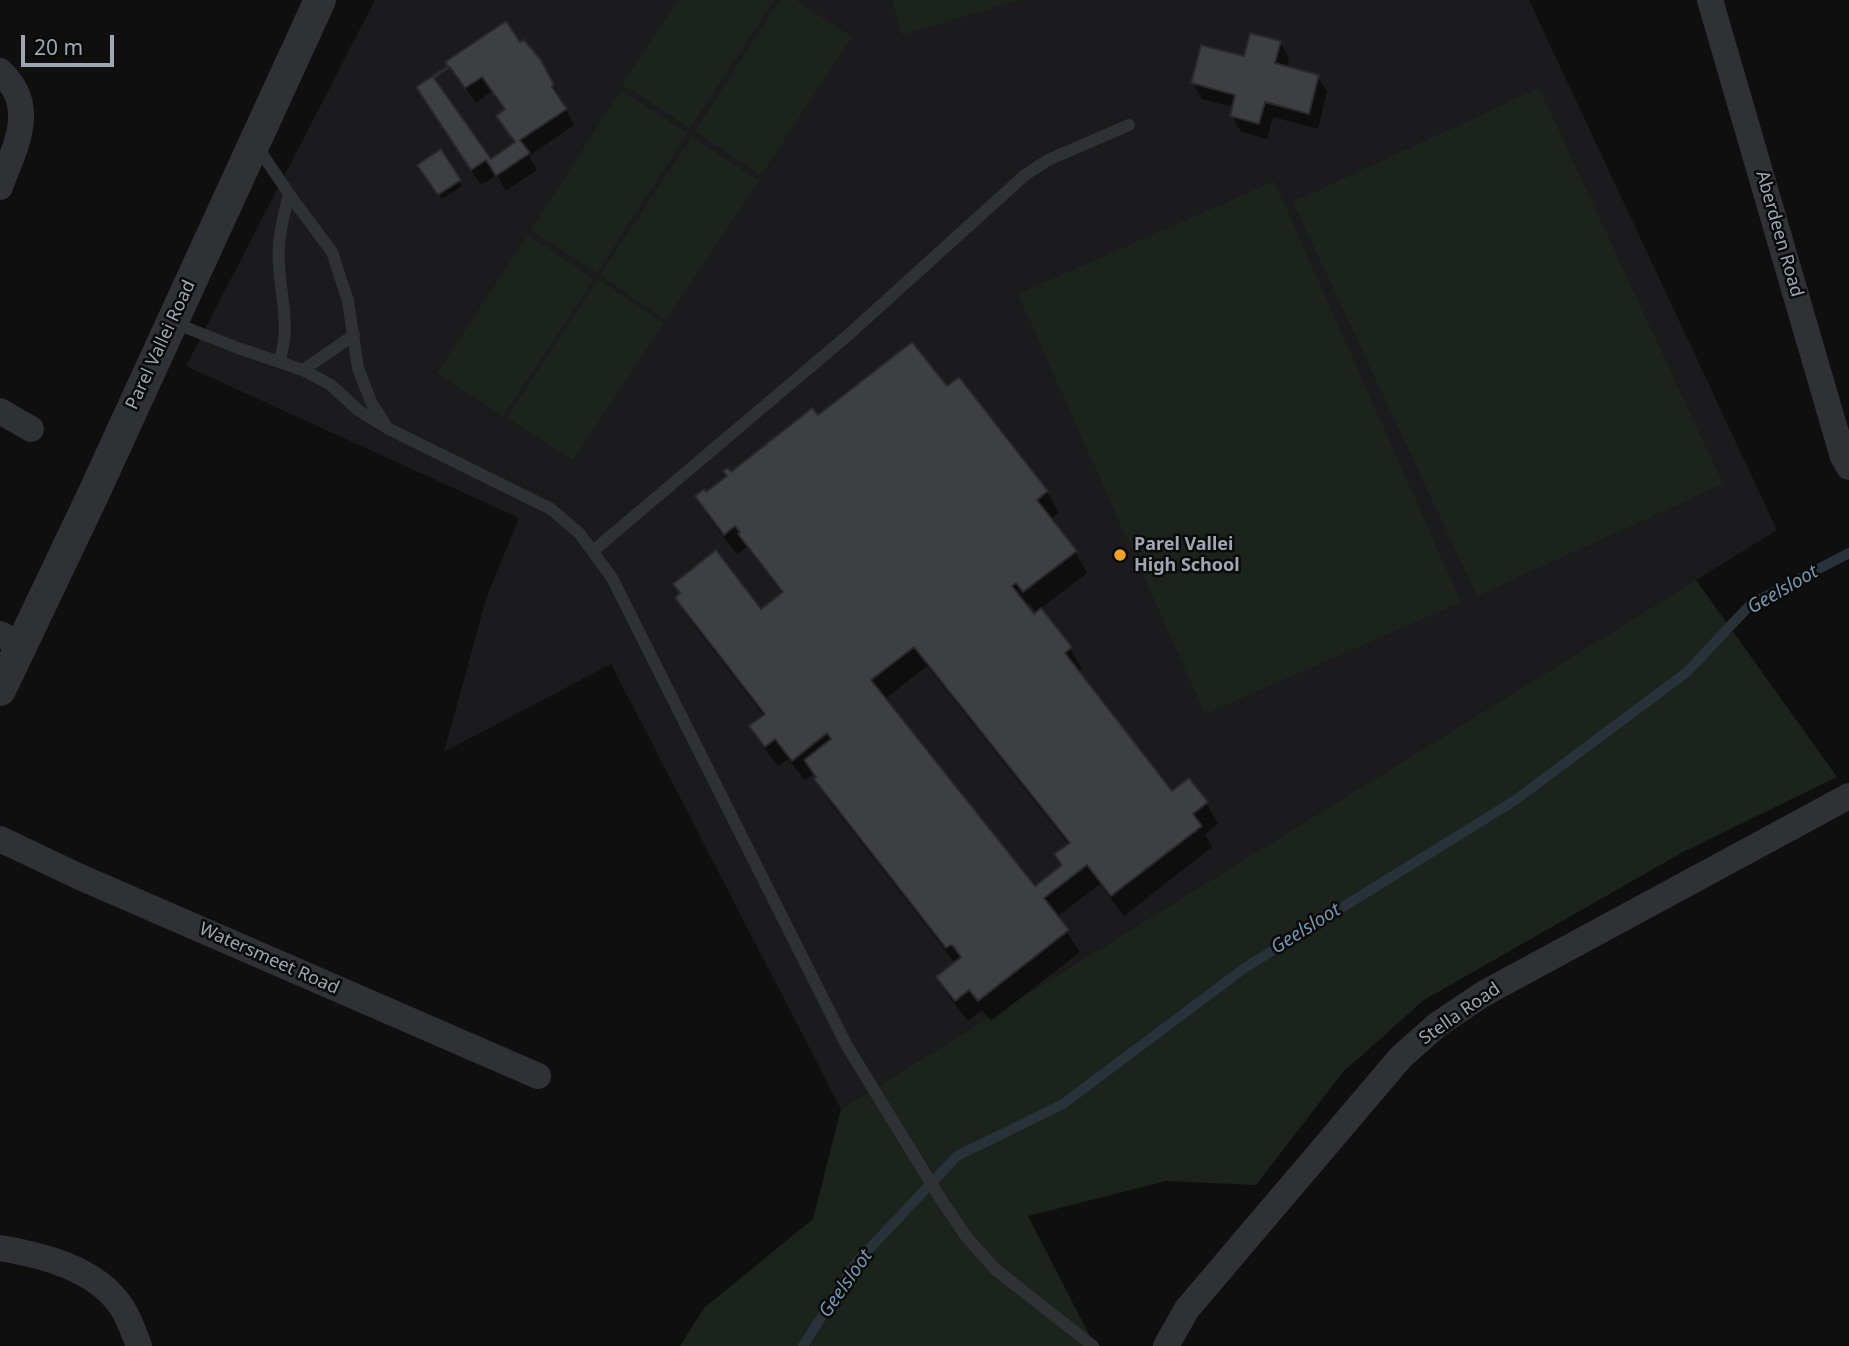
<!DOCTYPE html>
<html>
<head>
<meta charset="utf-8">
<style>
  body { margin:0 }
  #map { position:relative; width:1849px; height:1346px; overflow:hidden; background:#0f0f10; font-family:"Noto Sans",sans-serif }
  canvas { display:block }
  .scale { position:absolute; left:21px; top:35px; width:93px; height:32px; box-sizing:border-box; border:4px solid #9fa6b1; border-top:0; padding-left:9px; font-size:21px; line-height:24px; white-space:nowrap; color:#9fa6b1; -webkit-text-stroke:5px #0a0a0b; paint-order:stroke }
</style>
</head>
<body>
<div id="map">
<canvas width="1849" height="1346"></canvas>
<div class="scale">20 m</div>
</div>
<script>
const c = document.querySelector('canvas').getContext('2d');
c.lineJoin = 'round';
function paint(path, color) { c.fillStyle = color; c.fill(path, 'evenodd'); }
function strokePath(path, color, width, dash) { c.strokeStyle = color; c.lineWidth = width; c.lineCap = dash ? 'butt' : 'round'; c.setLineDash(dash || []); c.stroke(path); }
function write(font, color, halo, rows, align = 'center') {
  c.font = font + ' "Noto Sans",sans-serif'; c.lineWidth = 5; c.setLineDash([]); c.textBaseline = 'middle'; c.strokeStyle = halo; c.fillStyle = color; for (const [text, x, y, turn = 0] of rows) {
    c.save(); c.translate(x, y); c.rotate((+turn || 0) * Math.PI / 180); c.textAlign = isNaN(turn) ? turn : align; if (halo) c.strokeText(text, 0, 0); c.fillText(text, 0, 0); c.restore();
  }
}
paint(new Path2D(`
  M375,0h1154l248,530 -936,579 -230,-445 -167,88 42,-153 33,-81 -333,-152z`), '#1b1b1d');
paint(new Path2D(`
  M678,0h96l-84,128 -68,-44z
  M780,0h16l56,37 -91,138 -66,-44z
  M892,0h128l-118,35z
  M1539,88l184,396 -246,112 -184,-394z
  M621,90l66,43 -90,140 -66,-43z
  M692,137l67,44 -93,139 -66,-45z
  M1274,181l187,421 -256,112 -187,-420z
  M528,235l66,44 -91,137 -66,-43z
  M598,279l66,44 -91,137 -66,-43z
  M1696,580l141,197 -154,75 -259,148 -81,72 -87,113 -90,-4 -138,35 67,130h-415l24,-38 109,-89 28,-110z`), '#1b231c');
paint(new Path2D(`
  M1280,42l9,16 -2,10 31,9 9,15 -9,37 -45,-12 -6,22 -26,-7 -9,-16 2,-9 -32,-8 -9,-16z
  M520,44l30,34 24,47 -45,31 8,14 -31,21 -9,-16 -16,10 -53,-82 63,58 25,-17 -18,-28 8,-5 -14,-20 -16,12 -29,-41z
  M440,152l22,34 -20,13 -22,-34z
  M959,380l88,112 12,21 -9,6 25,33 12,21 -47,36 30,39 12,21 -4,3 94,121 34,10 12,21 -13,10 7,13 -88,69 -24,-32 -43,33 23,35 -89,69 -9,-11 -14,11 -18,-23 -12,-20 18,-14 -128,-164 -15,-26 -8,6 -17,-21 -10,7 -15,-19 -12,-21 13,-10 -75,-97 -12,-21 84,13 22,-17 -36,-47 -10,7 -28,-36 -12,-21 9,-3 25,-20 86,-57 130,-28zM1029,603l8,11 -4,2 -8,-10zM927,666l142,179 -6,21 -29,23 -150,-189z`), '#0007');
strokePath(new Path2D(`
  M803,1346l52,-82 102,-108 106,-52 183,-137 268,-166 173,-129 64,-68 98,-51`), '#283238', 10);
const building = new Path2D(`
  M506,21l14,21 4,-2 17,20 13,25 -2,2 15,22 -47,31 10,13 -34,23 -10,-16 -15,10 -55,-83 32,-21 -3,-4zM450,67l15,21 17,-11 23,32 -9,7 19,26 -24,17 -57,-81z
  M1250,33l31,8 -6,22 44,12 -10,39 -44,-12 -6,22 -29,-8 5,-21 -44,-12 10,-38 43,11z
  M441,149l20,31 -23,15 -21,-30z
  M912,342l35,44 12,-9 89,114 -11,9 40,51 -54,41 -7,-9 -4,3 22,28 7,-6 31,39 -7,6 107,138 17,-13 19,24 -15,12 9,12 -91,70 -24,-31 -43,33 25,32 -91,71 -9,-11 -14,11 -19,-24 25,-20 -8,-11 -3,-1 -4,3 -132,-169 2,-2 -12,-17 27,-21 -4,-6 -35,28 -17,-22 -10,8 -16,-21 16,-12 -90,-116 5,-5 -7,-9 43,-34 45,59 22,-17 -45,-58 2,-2 -5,-6 -11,9 -29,-39 9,-7 2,3 21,-16 -4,-5 5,-3 3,4 81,-64 6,7zM914,647l156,196 -16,11 8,11 -27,21 -164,-206z`);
paint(building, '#3e3f43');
strokePath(building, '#29292c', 2);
strokePath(new Path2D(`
  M257,146l32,48 43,58 16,49 10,67 13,34 15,24
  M172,322l66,26 65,22 51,-35
  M279,362c12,-36 2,-61 0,-97 -2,-25 4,-47 10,-71
  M303,370l28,15 27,25 29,18 164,81 29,25 32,44 235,468 95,155 26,38 27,30 98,77
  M593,551l254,-215 178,-161 23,-15 81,-35`), '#303135', 12);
strokePath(new Path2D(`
  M1710,0l133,457 6,10
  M0,71c39,36 15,75 0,116
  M0,411l31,18
  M0,634l22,12
  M0,839l80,38 458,199
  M0,1248c42,7 95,20 121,58 8,12 13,26 18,40
  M1166,1346l21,-37 214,-252 36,-32 46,-31 366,-198`), '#303135', 26);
strokePath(new Path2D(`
  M0,690l92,-193 228,-497`), '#303135', 32);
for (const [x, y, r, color] of [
  [1120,555,7,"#f3a424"]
]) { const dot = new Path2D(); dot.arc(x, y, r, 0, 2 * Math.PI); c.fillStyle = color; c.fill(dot); strokePath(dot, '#0a0a0b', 2.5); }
write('18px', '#9fa6b1', '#0a0a0b', [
  ["Aberdeen Road",1779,234,74],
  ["Parel Vallei Road",161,345,-65],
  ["Watersmeet Road",269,959,24],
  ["Stella Road",1460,1014,-35]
]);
write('bold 18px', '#9fa6b1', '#0a0a0b', [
  ["Parel Vallei",1134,545],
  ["High School",1134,566]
], 'left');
write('italic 19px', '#7596ae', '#0a0a0b', [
  ["Geelsloot",1783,590,-30],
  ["Geelsloot",1306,929,-32],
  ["Geelsloot",846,1284,-55]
]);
</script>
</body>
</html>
